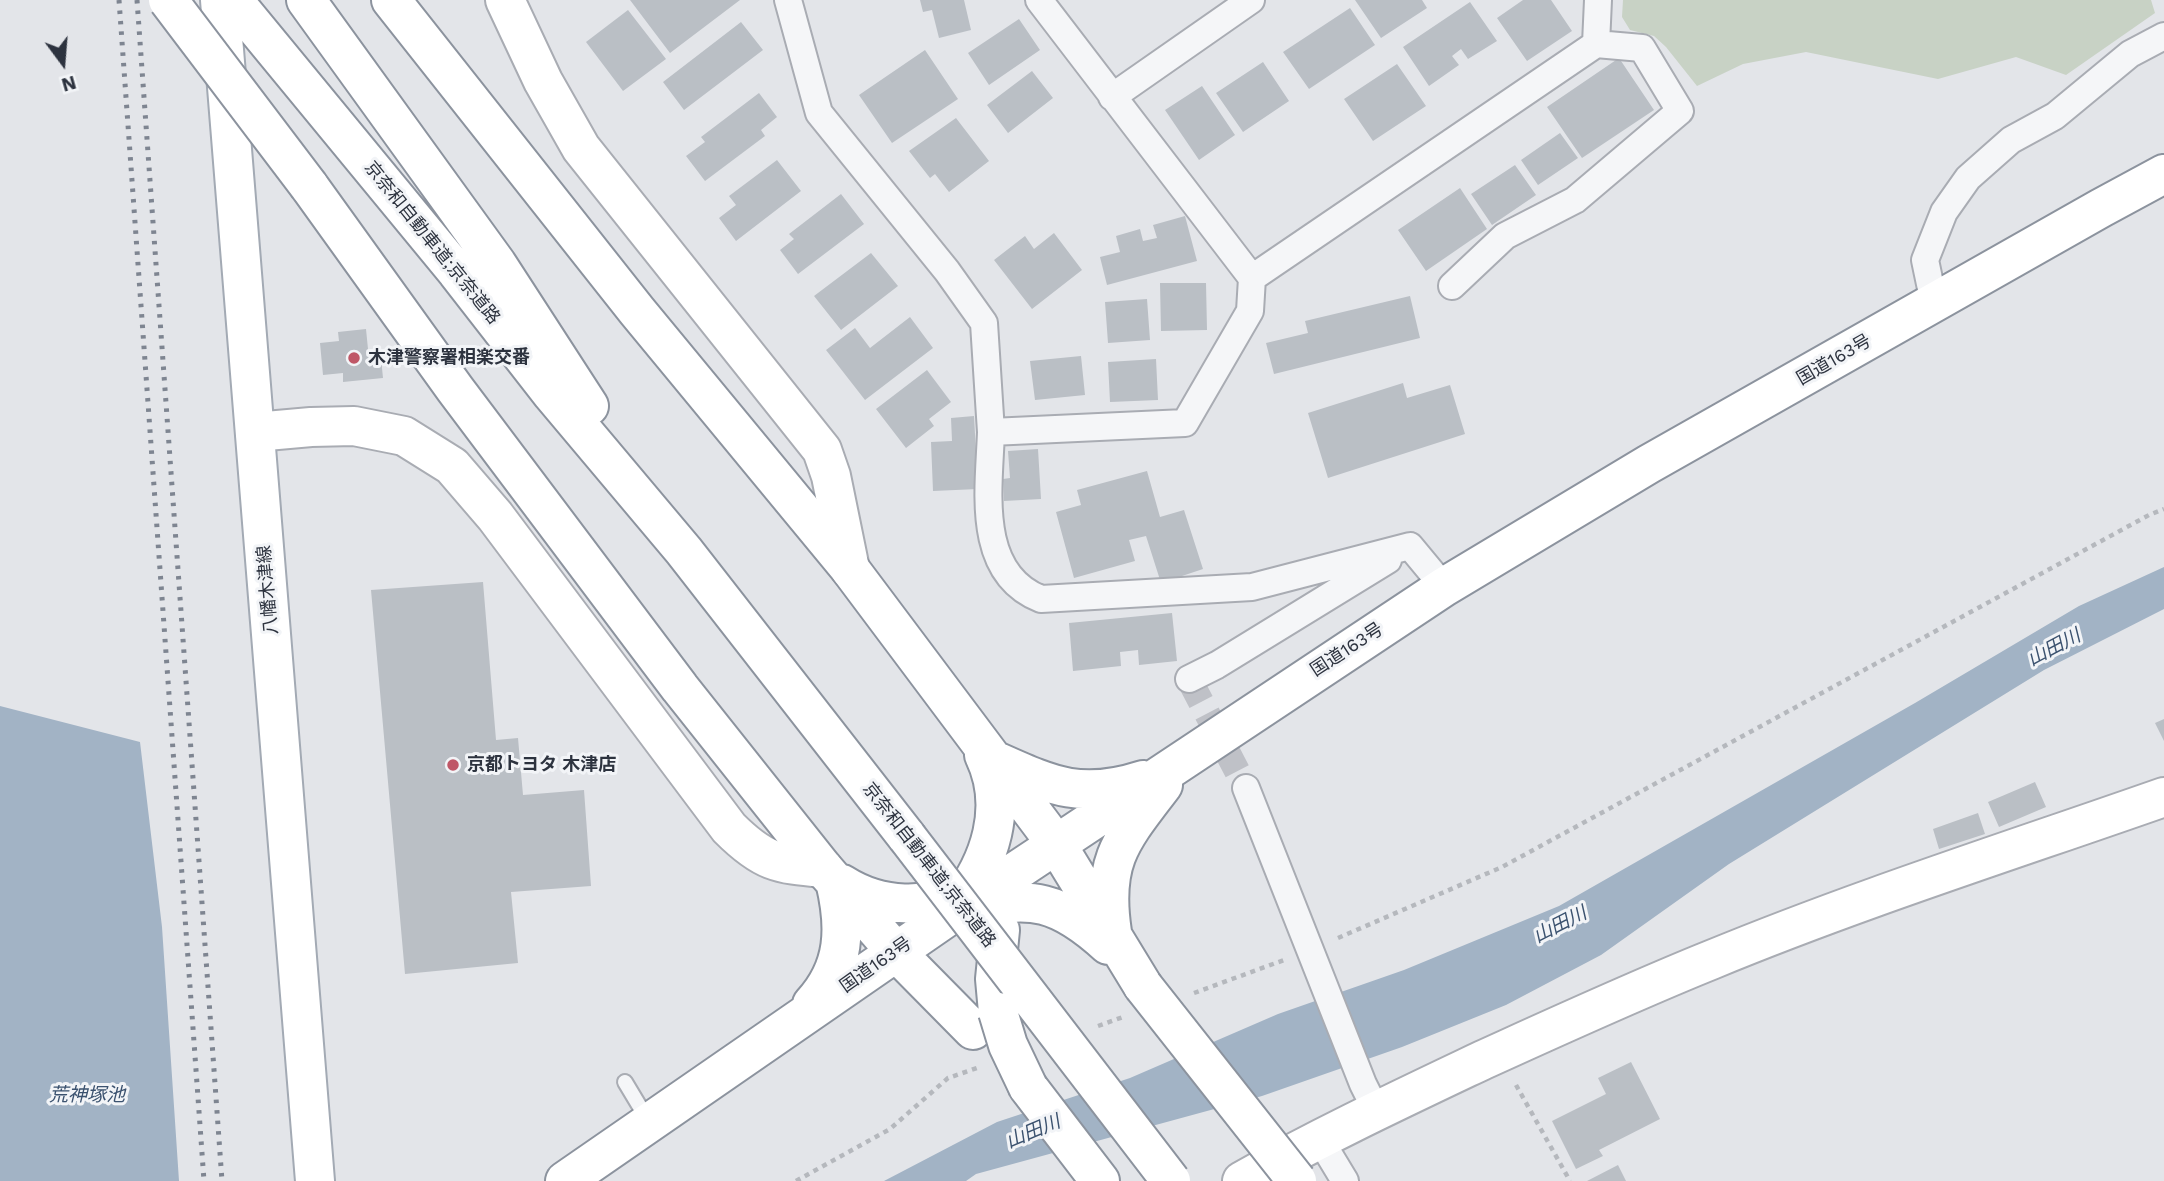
<!DOCTYPE html>
<html>
<head>
<meta charset="utf-8">
<style>
  body { margin:0 }
  #map { position:relative; width:2164px; height:1181px; overflow:hidden; background:#e3e5e9; font-family:"Work Sans",sans-serif }
  canvas { display:block }
  .north { position:absolute; left:28px; top:28px; width:70px; height:70px; -webkit-text-stroke:5px #f2f4f7; paint-order:stroke; rotate:164deg; font-size:19px; font-weight:700; line-height:28px; text-align:center; color:#2d333f }
  .north::after { content:''; display:block; margin:auto; width:24px; height:32px; background:#2d333f; clip-path:polygon(50% 0,100% 100%,50% 72%,0 100%) }
</style>
</head>
<body>
<div id="map">
<canvas width="2164" height="1181"></canvas>
<div class="north">N</div>
</div>
<script>
const c = document.querySelector('canvas').getContext('2d');
c.lineJoin = 'round';
function paint(path, color) { c.fillStyle = color; c.fill(path, 'evenodd'); }
function strokePath(path, color, width, dash) { c.strokeStyle = color; c.lineWidth = width; c.lineCap = dash ? 'butt' : 'round'; c.setLineDash(dash || []); c.stroke(path); }
function write(font, color, halo, rows, align = 'center') {
  c.font = font + ' "Work Sans","Noto Sans JP",sans-serif'; c.lineWidth = 6; c.setLineDash([]); c.textBaseline = 'middle'; c.strokeStyle = halo; c.fillStyle = color; for (const [text, x, y, turn = 0] of rows) {
    c.save(); c.translate(x, y); c.rotate((+turn || 0) * Math.PI / 180); c.textAlign = isNaN(turn) ? turn : align; if (halo) c.strokeText(text, 0, 0); c.fillText(text, 0, 0); c.restore();
  }
}
paint(new Path2D(`
  M1623,0h528l4,13 -89,62 -50,-18 -78,22 -132,-27 -63,12 -46,22 -31,-39 -12,-11 -24,-6 -8,-13z`), '#c8d2c5');
paint(new Path2D(`
  M2164,567v42l-120,61 -315,194 -128,91 -95,50 -104,42 -140,49 -286,78 -10,7h-82l113,-59 133,-44 148,-64 126,-44 155,-64 356,-203 164,-97z
  M0,706l140,36 22,185 17,254h-179z`), '#a2b3c5');
paint(new Path2D(`
  M630,0h110l-70,53z
  M920,0h44l7,30 -32,8 -7,-28 -9,2z
  M1355,0h67l5,8 -46,30z
  M1523,0h28l21,31 -45,30 -30,-43z
  M1470,2l27,39 -29,18 -7,-10 -9,7 7,9 -30,21 -26,-39z
  M1350,8l25,37 -66,44 -26,-37z
  M628,10l38,49 -43,32 -37,-49z
  M1019,19l21,31 -51,35 -21,-32z
  M741,22l22,28 -79,60 -21,-28z
  M925,50l33,49 -66,44 -33,-48z
  M1619,58l35,52 -72,48 -35,-51z
  M1263,62l26,39 -46,31 -27,-39z
  M1397,64l29,42 -53,35 -29,-42z
  M1032,71l21,27 -45,35 -21,-28z
  M1202,86l33,49 -36,25 -34,-50z
  M759,93l18,24 -16,13 4,6 -60,45 -19,-25 19,-14 -4,-5z
  M956,118l33,43 -40,31 -14,-18 -5,4 -21,-27z
  M1560,133l18,25 -40,27 -17,-25z
  M777,160l24,31 -65,50 -17,-23 17,-13 -7,-9z
  M1515,165l21,30 -44,30 -21,-31z
  M1460,188l27,41 -61,42 -28,-41z
  M841,194l23,30 -66,50 -18,-24 14,-11 -5,-5z
  M1185,216l12,45 -90,24 -7,-28 20,-5 -4,-16 24,-7 3,12 14,-3 -4,-13z
  M1054,233l28,37 -50,39 -38,-49 31,-24 9,13z
  M871,253l27,33 -57,44 -27,-34z
  M1160,283h46l1,47 -46,1z
  M1410,296l10,42 -146,36 -8,-31 42,-10 -3,-12z
  M1147,299l3,41 -42,3 -3,-41z
  M910,317l23,31 -68,52 -39,-50 29,-22 15,20z
  M366,329l3,30 12,-1 2,20 -40,4v-9l-20,2 -3,-32 19,-2 -1,-9z
  M1081,356l4,39 -50,5 -5,-39z
  M1156,359l2,41 -48,2 -2,-40z
  M927,370l24,32 -22,17 5,7 -28,22 -30,-39z
  M1403,383l4,15 43,-13 15,49 -137,44 -20,-65z
  M974,416l4,73 -45,2 -2,-49 21,-1 -1,-23z
  M1038,449l3,50 -37,2 -1,-22 7,-1 -2,-27z
  M1147,471l13,46 24,-7 19,59 -42,14 -15,-47 -17,4 6,21 -61,17 -18,-66 25,-7 -4,-15z
  M483,582l13,158 22,-2 5,57 61,-5 7,96 -80,6 7,71 -113,11 -34,-384z
  M1172,613l5,48 -38,4 -1,-15 -18,2 1,14 -48,5 -4,-48z
  M2164,719v22l-9,-18z
  M2035,782l11,25 -47,20 -11,-25z
  M1978,813l7,21 -46,15 -6,-20z
  M1631,1062l29,57 -61,31 4,6 -27,13 -24,-48 54,-27 -8,-16z
  M1618,1165l8,16h-39z`), '#babfc5');
strokePath(new Path2D(`
  M1189,679l57,109`), '#bfc1c7', 26, [26, 13]);
const lane = new Path2D(`
  M625,1082l24,40`);
const street = new Path2D(`
  M788,0l31,113 128,158 37,52 7,109 194,-9 65,-112 2,-33 -213,-278
  M1112,97l139,-97
  M1252,278l344,-234 2,-44
  M1452,286l53,-50 70,-36 105,-89 -38,-63 -46,-4
  M1934,303l-9,-43 19,-48 24,-34 43,-38 44,-24 75,-62 34,-18
  M991,432c-2,57 -16,141 50,167l211,-12 158,-41 34,41
  M1189,679l28,-14 171,-105
  M1246,788l117,296 13,26
  M1319,1138l26,43`);
const secondary = new Path2D(`
  M505,0l38,81 38,67 241,302 9,26 19,93
  M255,432l56,-5 43,-1 50,10 48,30 43,50 234,312c34,34 48,36 94,40
  M1242,1181c78,-44 159,-82 241,-121 75,-34 151,-69 228,-100 148,-61 302,-110 453,-163`);
const primary = new Path2D(`
  M220,0l95,1181`);
const highway = new Path2D(`
  M233,0l224,272 95,122 132,157 223,286
  M306,0l191,264 92,142
  M391,0l246,311 213,258 207,276 86,141
  M309,186l146,203 225,299 143,180 73,84 77,78
  M996,761c56,25 85,39 147,19
  M842,884c41,26 83,23 127,8
  M957,904c33,-42 52,-97 27,-149
  M969,911c61,-18 92,-9 139,34
  M1112,932c-11,-72 10,-93 51,-147
  M812,1004c34,-37 34,-77 23,-123
  M998,1012l-3,-33 5,-49
  M1028,1087l72,94
  M565,1181l382,-264 497,-330 205,-123 452,-256 63,-34`);
strokePath(lane, '#a9acb3', 18);
strokePath(street, '#a9acb3', 30);
strokePath(secondary, '#a9acb3', 42);
strokePath(primary, '#a3aab4', 42);
strokePath(highway, '#8c939e', 42);
strokePath(new Path2D(`
  M1338,938l164,-71 647,-352 15,-6
  M1194,993l90,-33
  M1098,1026l25,-9
  M1516,1085l54,96
  M796,1181l94,-52 58,-51 29,-10`), '#b5b8bd', 4.5, [5, 5]);
strokePath(lane, '#f5f6f8', 14);
strokePath(street, '#f5f6f8', 26);
strokePath(secondary, '#fff', 38);
strokePath(primary, '#fff', 38);
strokePath(highway, '#fff', 38);
strokePath(new Path2D(`
  M119,0l85,1181
  M137,0l85,1181`), '#7e8591', 5, [3.5, 7]);
const highwayBridge = new Path2D(`
  M168,0l141,186
  M907,837l264,344
  M1143,986l154,195
  M998,1012l10,33 20,42`);
strokePath(highwayBridge, '#8c939e', 42, []);
strokePath(highwayBridge, '#fff', 38);
for (const [x, y, r, color] of [
  [354,358,7,"#bf5767"],
  [453,765,7,"#bf5767"]
]) { const dot = new Path2D(); dot.arc(x, y, r, 0, 2 * Math.PI); c.fillStyle = color; c.fill(dot); strokePath(dot, '#f2f4f7', 2.5); }
write('18px', '#2d333f', '#f2f4f7', [
  ["京奈和自動車道;京奈道路",432,243,51],
  ["国道163号",1834,360,-30],
  ["八幡木津線",268,590,-95],
  ["国道163号",1347,650,-33],
  ["京奈和自動車道;京奈道路",929,865,52],
  ["国道163号",876,965,-35]
]);
write('bold 18px', '#2d333f', '#f2f4f7', [
  ["木津警察署相楽交番",368,358],
  ["京都トヨタ 木津店",467,765]
], 'left');
write('italic 19px', '#3b526f', '#f2f4f7', [
  ["山田川",2054,648,-28],
  ["山田川",1560,925,-27],
  ["荒神塚池",87,1095],
  ["山田川",1033,1132,-23]
]);
</script>
</body>
</html>
